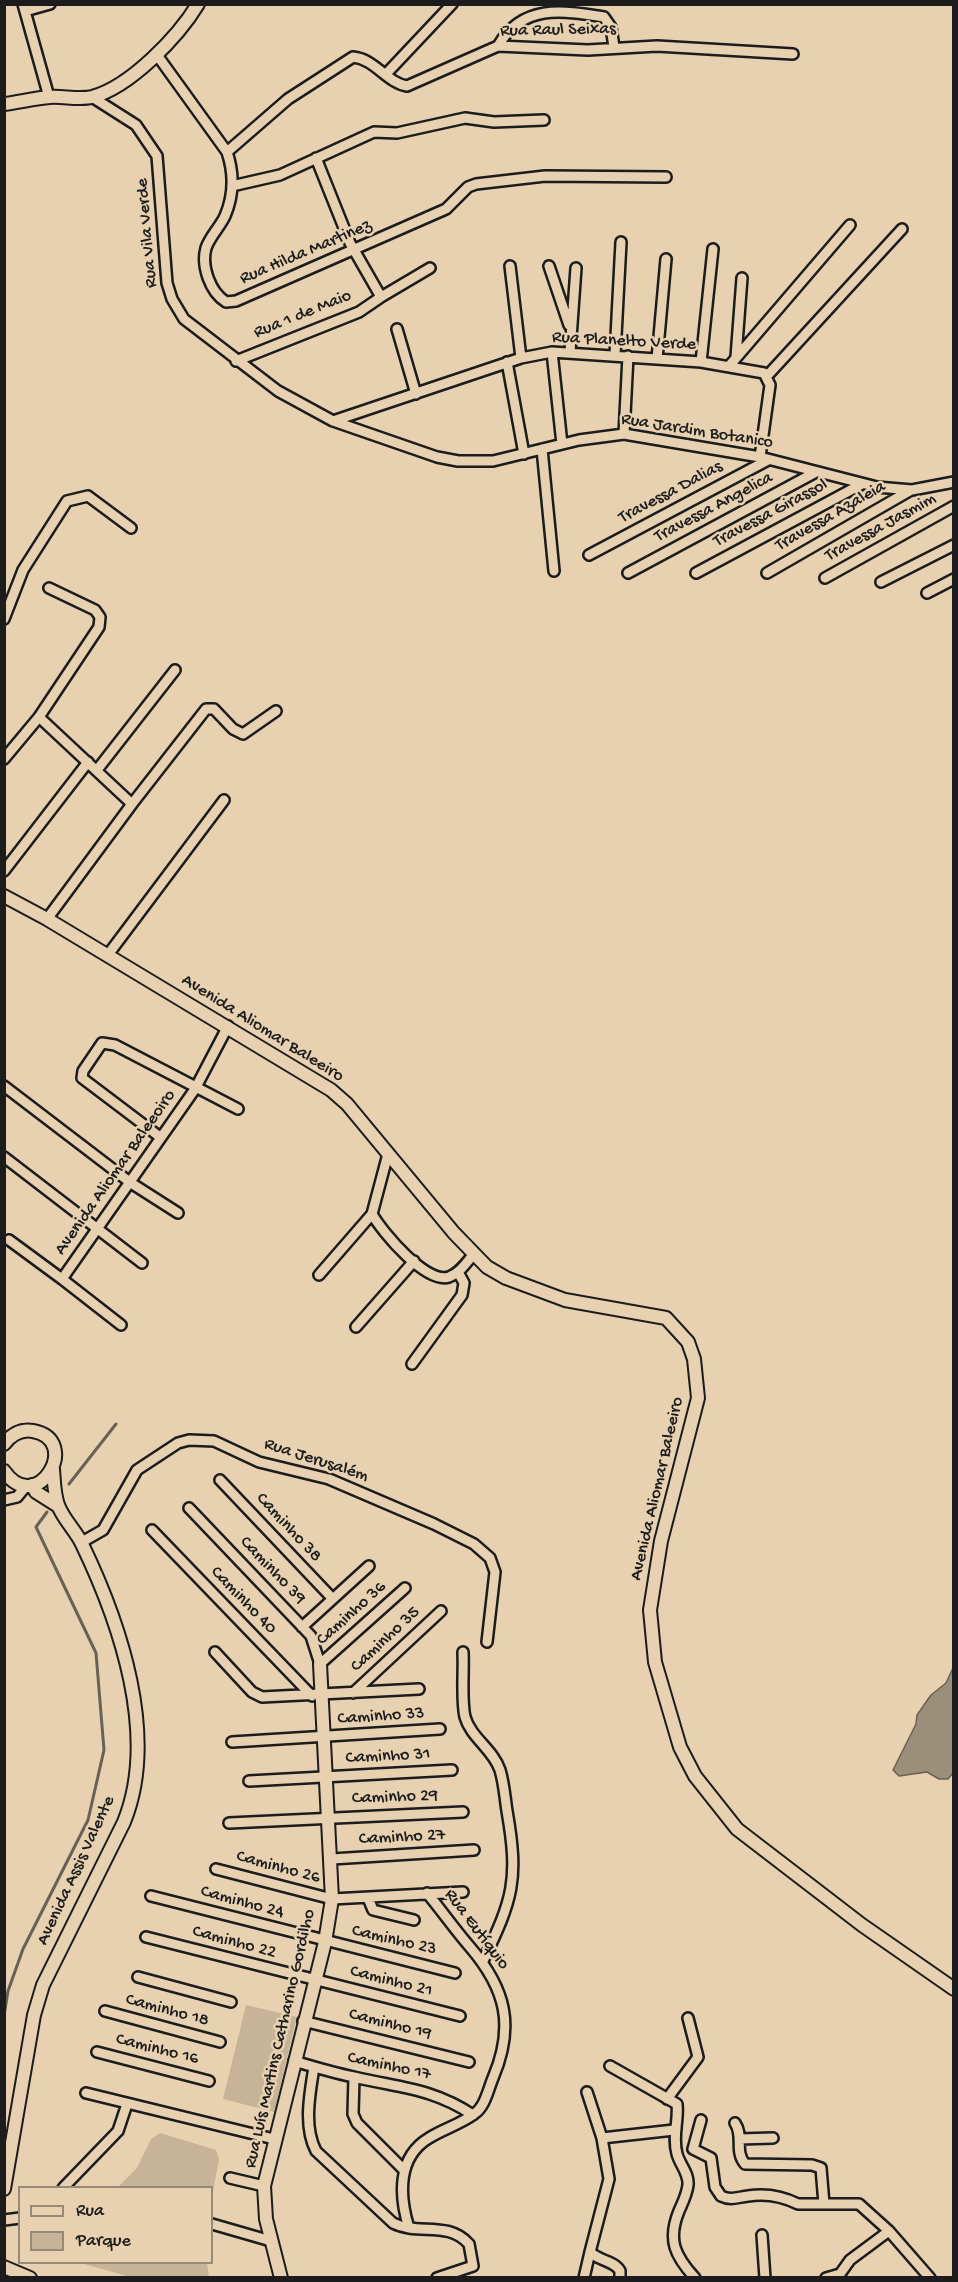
<!DOCTYPE html>
<html>
<head>
<meta charset="utf-8">
<style>
  body { margin:0 }
  #map { position:relative; width:958px; height:2282px; overflow:hidden; background:#e7d1b0; font-family:"Gochi Hand",sans-serif }
  canvas { display:block }
  .frame { position:absolute; inset:0; border:6px solid #1c1c1c; pointer-events:none }
  .legend { position:absolute; left:18px; top:2186px; width:195px; height:78px; box-sizing:border-box; background:#e7d1b0; border:2px solid #968975; margin:0; padding:8px 10px; list-style:none; font-size:18px; color:#1c1c1c }
  .legend li { display:flex; align-items:center; gap:12px; height:30px }
  .legend b { width:30px; border:2px solid #968975 }
</style>
</head>
<body>
<div id="map">
<canvas width="958" height="2282"></canvas>
<div class="frame"></div>
<ul class="legend">
<li><b style="height:8px;background:#e7d1b0"></b>Rua</li>
<li><b style="height:16px;background:#c6b398"></b>Parque</li>
</ul>
</div>
<script>
const c = document.querySelector('canvas').getContext('2d');
c.lineJoin = 'round';
function paint(path, color) { c.fillStyle = color; c.fill(path, 'evenodd'); }
function strokePath(path, color, width, dash) { c.strokeStyle = color; c.lineWidth = width; c.lineCap = dash ? 'butt' : 'round'; c.setLineDash(dash || []); c.stroke(path); }
function write(font, color, halo, rows, align = 'center') {
  c.font = font + ' "Gochi Hand",sans-serif'; c.lineWidth = 5; c.setLineDash([]); c.textBaseline = 'middle'; c.strokeStyle = halo; c.fillStyle = color; for (const [text, x, y, turn = 0] of rows) {
    c.save(); c.translate(x, y); c.rotate((+turn || 0) * Math.PI / 180); c.textAlign = isNaN(turn) ? turn : align; if (halo) c.strokeText(text, 0, 0); c.fillText(text, 0, 0); c.restore();
  }
}
paint(new Path2D(`
  M246,2005l51,12 -23,95 -51,-13z
  M160,2133l56,17 3,10 -7,36v-8l-94,-1 19,-19 14,-29z
  M81,2263h126l2,14h-79z`), '#c6b398');
const water = new Path2D(`
  M953,1668v105l-5,6h-9l-12,-7 -28,4 -6,-6 23,-46 1,-9 14,-20 15,-12z`);
paint(water, '#9c8f7a');
strokePath(water, '#696154', 1.5);
strokePath(new Path2D(`
  M69,1484l47,-60
  M4,2016l4,-25 15,-42 65,-129 16,-70 -8,-97 -60,-126 11,-15`), '#696154', 3);
const street = new Path2D(`
  M23,4l26,93
  M25,11l25,-7
  M498,46c24,-42 63,-36 106,-29l7,10 3,20
  M157,55l70,97c7,21 7,43 -2,64 -5,11 -15,20 -19,32 -5,18 4,44 20,54l10,-1 210,-92 22,-22 8,-3 69,-8 121,1
  M386,74l66,-70
  M92,97l44,28 21,31 10,127 5,16 12,20 94,72 55,30 104,36 21,4h35l86,-21 45,-6 136,23 117,30 35,3 42,-8
  M227,152l61,-53 65,-42c22,2 34,26 54,29l91,-40 90,4 69,-4 136,8
  M316,158l34,85 31,54 49,-29
  M232,186l48,-11 94,-43 23,1 68,-15 29,4 50,-2
  M510,266l11,92
  M549,266l20,59
  M397,329l19,65
  M552,352l10,92
  M570,352l6,-84
  M615,355l6,-113
  M736,357l6,-79
  M657,359l9,-100
  M236,361l123,-49 22,-15
  M507,362l17,92
  M701,362l12,-113
  M730,365l120,-140
  M767,376l135,-147
  M333,421l188,-63 31,-6 149,10 63,11 6,12 -10,72
  M624,434l4,-78
  M542,449l12,122
  M589,555l179,-95
  M628,573l188,-101
  M696,573l166,-89
  M767,573l144,-83
  M825,578l129,-72
  M881,582l73,-37
  M927,593l27,-14
  M4,619l19,-49 44,-69 21,-5 43,32
  M39,717l93,87 -85,115
  M4,759l35,-42 60,-90 1,-10 -5,-7 -46,-22
  M97,770l78,-100
  M132,804l74,-95h8l19,20 10,5 33,-23
  M4,871l84,-109
  M107,956l117,-156
  M4,1086l127,97 47,30
  M160,1137l-78,-59 1,-7 19,-28 13,2 123,64
  M388,1154l-16,60c11,19 54,70 77,63 11,-4 17,-14 24,-22
  M4,1157l138,106
  M9,1240l53,39 133,-190 33,-63
  M319,1275l53,-61
  M62,1279l59,46
  M356,1327l58,-66
  M412,1364l50,-69 2,-12 -6,-11
  M220,1480l112,118
  M4,1500l13,-3 10,-12
  M189,1508l122,128 9,28 85,-76
  M152,1530l160,166
  M82,1542l21,-12 34,-60 41,-27 11,-3 25,1 45,21 70,17 105,45 40,20 16,14 5,14 -8,70
  M302,1627l67,-61
  M215,1652l37,40 10,5 157,-8
  M463,1652c1,19 -2,48 2,65 6,21 28,32 35,53 4,13 5,28 7,41 12,69 6,88 -24,150
  M353,1693l88,-82
  M232,1742l208,-13
  M249,1781l203,-11
  M229,1823l234,-11
  M332,1859l142,-9
  M216,1869l116,30 131,-7
  M151,1896l304,77
  M368,1898l5,12 41,10
  M146,1937l314,79
  M138,1977l93,25
  M105,2011l115,31
  M303,2021l166,41
  M97,2052l112,29
  M294,2061c20,6 40,12 60,16 46,11 78,11 119,38
  M610,2066l67,38c2,17 -5,32 0,50 3,11 12,19 11,31 -1,9 -5,17 -9,26 -12,29 -4,45 16,67
  M314,2067c-4,26 -11,59 2,84l77,72c25,13 55,-3 76,21l4,22 -36,12
  M354,2077l-1,37 4,9 47,47
  M587,2092l15,46 7,41 -19,73c9,9 25,9 30,19v7
  M86,2093l188,46
  M667,2099l31,-42 -10,-39
  M701,2120l-8,29 18,9 4,29 6,9c10,5 17,1 27,0 19,-3 34,0 50,8h61l30,27 41,47
  M735,2123c9,13 -1,28 10,41l67,1 9,3 3,36
  M602,2138l72,-8
  M739,2139l34,-1
  M230,2178l34,8
  M63,2188l55,-57 9,-27
  M4,2220l16,-2
  M212,2224l59,17
  M409,2228c-10,-32 -12,-71 20,-90 14,-9 32,-14 45,-24 11,-7 14,-24 19,-36 22,-52 13,-89 -23,-131 -15,-17 -28,-36 -43,-54
  M762,2235l3,43
  M584,2278l6,-26
  M826,2278l14,-4 10,-14 39,-29`);
const secondary = new Path2D(`
  M4,104c16,-2 31,-6 46,-7 13,-1 29,3 42,0 38,-10 86,-60 106,-93
  M4,896l43,23 284,171 16,14 107,129 33,34 19,11 59,22 101,18 22,24 6,17 4,39 -37,143 -11,69 5,52 25,85 15,29 42,53 125,96 92,64
  M4,1444c7,-9 17,-15 29,-13 50,9 4,87 -29,40
  M32,1485l4,7 22,14
  M4,2189l30,-174 9,-30 81,-163c35,-86 -4,-199 -42,-278 -6,-13 -19,-25 -24,-39 -4,-11 -4,-24 -5,-36
  M4,2267l26,11
  M281,2278l-15,-59 -2,-33 61,-244 7,-43 -12,-235`);
strokePath(street, '#1c1c1c', 14);
strokePath(secondary, '#1c1c1c', 16);
strokePath(street, '#e7d1b0', 9);
strokePath(secondary, '#e7d1b0', 12);
write('18px', '#1c1c1c', '#e7d1b0', [
  ["Rua Raul Seixas",558,31,-1],
  ["Rua Vila Verde",148,233,-95],
  ["Rua Hilda Martinez",306,253,-23],
  ["Rua 1 de Maio",303,315,-22],
  ["Rua Planelto Verde",624,342,3],
  ["Rua Jardim Botanico",697,432,9],
  ["Travessa Dalias",671,493,-28],
  ["Travessa Angelica",714,508,-28],
  ["Travessa Girassol",771,514,-28],
  ["Travessa Azaleia",831,517,-30],
  ["Travessa Jasmim",881,528,-29],
  ["Avenida Aliomar Baleeiro",262,1029,32],
  ["Avenida Aliomar Baleeoiro",116,1173,-55],
  ["Rua Jerusalém",316,1461,18],
  ["Avenida Aliomar Baleeiro",658,1489,-77],
  ["Caminho 38",288,1528,47],
  ["Caminho 39",272,1571,46],
  ["Caminho 40",243,1601,46],
  ["Caminho 36",352,1614,-42],
  ["Caminho 35",386,1640,-43],
  ["Caminho 33",381,1717,-4],
  ["Caminho 31",388,1757,-3],
  ["Caminho 29",395,1798,-2],
  ["Caminho 27",402,1838,-3],
  ["Caminho 26",278,1868,15],
  ["Avenida Assis Valente",77,1871,-65],
  ["Caminho 24",242,1903,15],
  ["Rua Eutíquio",476,1930,53],
  ["Caminho 23",394,1941,13],
  ["Caminho 22",234,1943,15],
  ["Caminho 21",391,1982,14],
  ["Caminho 18",167,2011,15],
  ["Caminho 19",390,2025,14],
  ["Rua Luís Martins Catharino Gordilho",281,2039,-77],
  ["Caminho 16",157,2050,14],
  ["Caminho 17",389,2067,12]
]);
</script>
</body>
</html>
